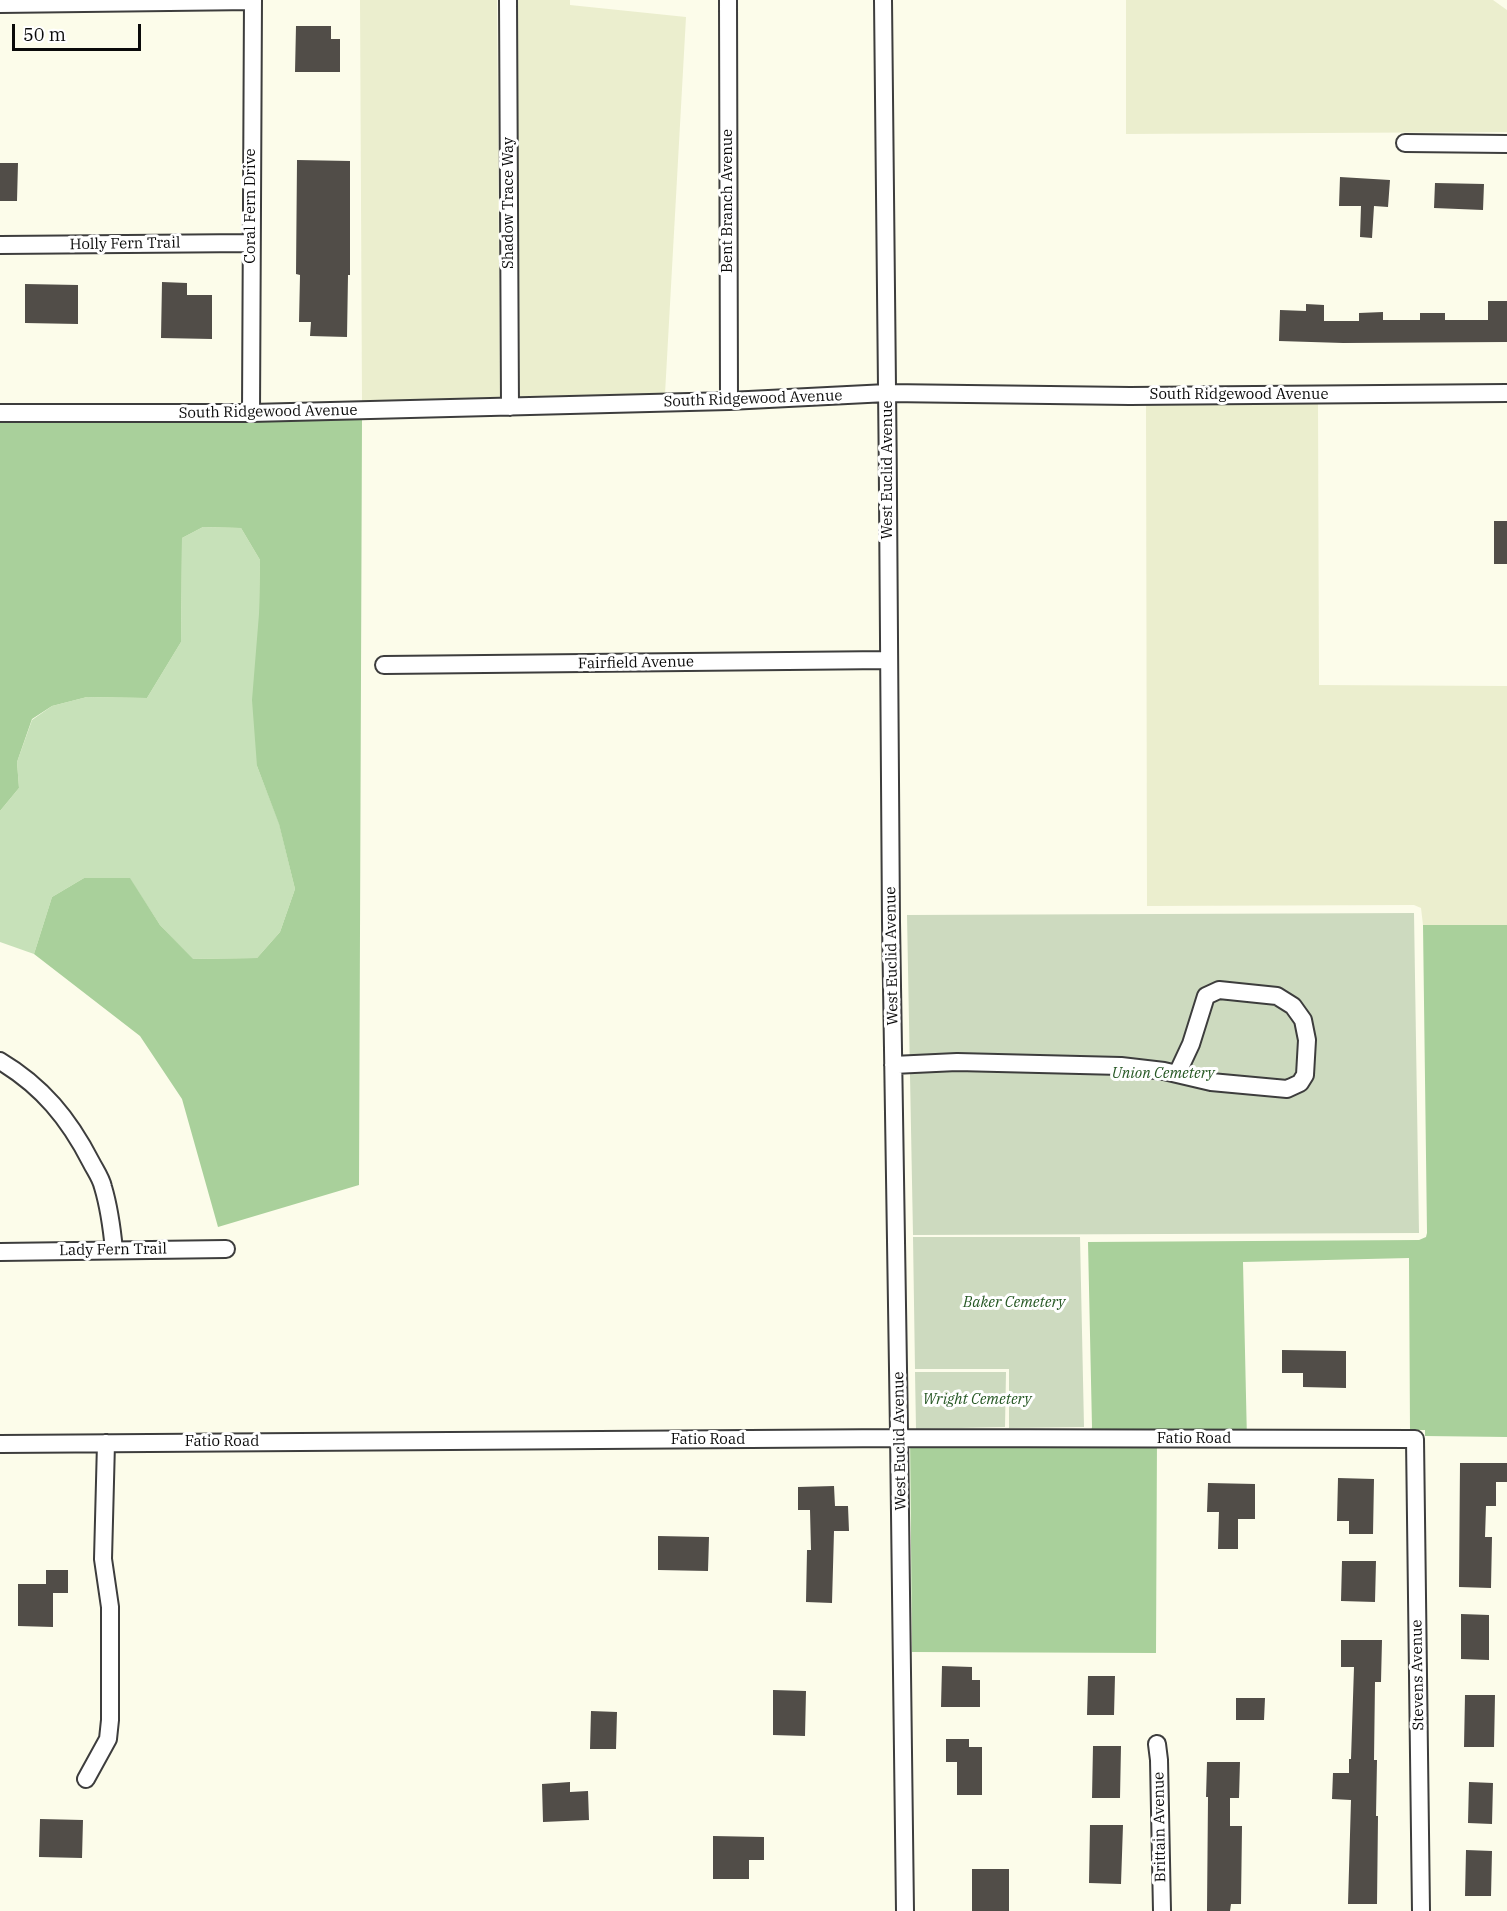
<!DOCTYPE html>
<html>
<head>
<meta charset="utf-8">
<style>
  body { margin:0 }
  #map { position:relative; width:1507px; height:1911px; overflow:hidden; background:#fcfcea; font-family:"IBM Plex Serif",serif }
  canvas { display:block }
  .scale { position:absolute; left:12px; top:24px; width:129px; height:27px; box-sizing:border-box; border:3px solid #0a0a0a; border-top:0; padding-left:8px; font-size:18px; line-height:21px; white-space:nowrap; color:#0a0a0a; -webkit-text-stroke:4px #fff; paint-order:stroke }
</style>
</head>
<body>
<div id="map">
<canvas width="1507" height="1911"></canvas>
<div class="scale">50 m</div>
</div>
<script>
const c = document.querySelector('canvas').getContext('2d');
c.lineJoin = 'round';
function paint(path, color) { c.fillStyle = color; c.fill(path, 'evenodd'); }
function strokePath(path, color, width, dash) { c.strokeStyle = color; c.lineWidth = width; c.lineCap = dash ? 'butt' : 'round'; c.setLineDash(dash || []); c.stroke(path); }
function write(font, color, halo, rows, align = 'center') {
  c.font = font + ' "IBM Plex Serif",serif'; c.lineWidth = 6; c.setLineDash([]); c.textBaseline = 'middle'; c.strokeStyle = halo; c.fillStyle = color; for (const [text, x, y, turn = 0] of rows) {
    c.save(); c.translate(x, y); c.rotate((+turn || 0) * Math.PI / 180); c.textAlign = isNaN(turn) ? turn : align; if (halo) c.strokeText(text, 0, 0); c.fillText(text, 0, 0); c.restore();
  }
}
paint(new Path2D(`
  M360,0h137l3,398 -138,4z
  M517,0h53v5l116,12 -21,377 -145,4z
  M1126,0h367l14,10v122l-381,2z
  M1318,403l1,282 188,1v239h-84l-2,-17 -7,-3 -267,1 -1,-501z`), '#ebeece');
paint(new Path2D(`
  M203,527l38,1 19,32 -3,206 22,57 16,66 -15,43 -23,26 -65,1 -32,-34 -30,-46 -46,-1 -32,19 -18,57 -34,-12v-131l19,-23 -2,-26 15,-42 20,-14 35,-9 60,1 34,-56 1,-104z`), '#c7e1b9');
paint(new Path2D(`
  M362,419l-3,766 -141,42 -36,-128 -42,-63 -106,-82 18,-57 32,-19h46l30,47 33,34 64,-1 23,-26 15,-43 -16,-65 -22,-58 -5,-66 7,-86 1,-54 -19,-32 -38,-1 -21,11 -1,104 -34,56 -60,-1 -35,9 -20,13 -15,43 2,26 -19,23v-389h241z
  M1423,925h84v512l-82,-1v-6h-15l-1,-172 -166,4 4,179 -90,-3 -1,215 -244,-1 -2,-218 181,-2 1,-5 -4,-185 331,-2 7,-3 1,-4z`), '#a9d09b');
paint(new Path2D(`
  M1414,913l5,320 -506,2 -6,-320z
  M913,1237h167l4,190 -75,1v-59h-94z
  M915,1372h91l-1,55 -89,2z`), '#cddabf');
paint(new Path2D(`
  M296,26h35v13h9v33h-45z
  M297,160l53,1v114h-2l-1,62 -37,-1 1,-14h-12l1,-47 -4,-1z
  M0,163h18l-1,38h-17z
  M1340,177l50,3 -2,27 -14,-1 -2,32 -12,-1 1,-31h-22z
  M1435,183l49,1 -1,26 -49,-2z
  M162,282l25,1v12h25v44l-51,-1z
  M25,284l53,1v39l-53,-1z
  M1488,301h19v41l-164,1 -64,-2 1,-31 26,1v-7l18,1v16h35v-8l24,-1v8h37v-7h25v7h43z
  M1494,521h13v43h-13z
  M1282,1350l64,1v37l-43,-1v-14h-21z
  M1460,1463h47v19h-11v24h-10l-1,31h7l-1,51 -32,-1z
  M1338,1478l36,1 -1,55h-24v-13h-12z
  M1208,1483l47,1v35h-17v30h-20l1,-37h-12z
  M834,1486l1,20h13l1,25h-15l-2,72 -26,-1 1,-52h4l-1,-40h-12v-23z
  M658,1536l51,1 -1,34 -50,-1z
  M1342,1561h34l-1,41 -34,-1z
  M46,1570h22v23h-15v34l-35,-1v-42h28z
  M1461,1614l28,1v45l-28,-1z
  M1341,1640h41l-1,42h-6l-1,78h3l-1,56h2l-1,88h-29l3,-104 -19,-1 1,-26h16v-14h2l3,-92h-13z
  M942,1666l30,1v13h8v27h-39z
  M1088,1676h27l-1,39h-27z
  M773,1690l33,1 -1,45 -32,-1z
  M1465,1695h30l-1,52h-30z
  M1236,1698h29l-1,22h-28z
  M591,1711l26,1 -1,37h-26z
  M946,1739h23v8h13v48h-25v-33h-11z
  M1093,1746h28l-1,52h-28z
  M1207,1762h33l-1,36h-9v28h12l-1,78h-10l-1,7h-23l1,-114h-2z
  M570,1782v10l18,-1 1,29 -46,2 -1,-38z
  M1469,1782l24,1 -1,41 -24,-1z
  M40,1819l43,1 -1,38 -43,-1z
  M1090,1825h33l-2,59 -32,-1z
  M713,1836l51,1v23h-15v19h-36z
  M1466,1850l26,1 -1,45h-26z
  M972,1869h37v42h-37z`), '#514d48');
const minor = new Path2D(`
  M508,0l2,407
  M728,0l1,401
  M883,0c5,307 5,615 8,922 4,330 12,659 14,989
  M0,4l253,-3
  M1405,143l102,1
  M0,245l251,-2
  M0,413h251l478,-12 158,-8 243,3 377,-3
  M251,413l2,-413
  M384,665l504,-5
  M0,1061c42,25 69,58 91,101 4,8 10,16 12,25 6,20 9,42 11,63
  M893,1065l64,-3 164,4 43,5 47,11 76,7 13,-6 5,-8 2,-35 -4,-20 -10,-14 -16,-10 -58,-6 -13,6 -15,48 -14,30
  M0,1252l226,-3
  M0,1444l900,-6 515,1 6,472
  M1157,1744l2,16 3,151
  M86,1779l22,-40 2,-19v-113l-7,-48 3,-116`);
strokePath(minor, '#3d3d3d', 20);
strokePath(minor, '#fff', 16);
write('15px', '#0a0a0a', '#fff', [
  ["Bent Branch Avenue",728,201,-90],
  ["Shadow Trace Way",509,203,-90],
  ["Coral Fern Drive",251,206,-90],
  ["Holly Fern Trail",125,244,-1],
  ["South Ridgewood Avenue",1239,395],
  ["South Ridgewood Avenue",753,399,-2],
  ["South Ridgewood Avenue",268,412,-1],
  ["West Euclid Avenue",888,470,-90],
  ["Fairfield Avenue",636,663,-1],
  ["West Euclid Avenue",892,956,-91],
  ["Lady Fern Trail",113,1250,-1],
  ["Fatio Road",1194,1439],
  ["Fatio Road",708,1440],
  ["West Euclid Avenue",900,1441,-91],
  ["Fatio Road",222,1442],
  ["Stevens Avenue",1418,1675,-91],
  ["Brittain Avenue",1160,1827,-91]
]);
write('italic 15px', '#265824', '#fff', [
  ["Union Cemetery",1163,1074],
  ["Baker Cemetery",1014,1303],
  ["Wright Cemetery",977,1400]
]);
</script>
</body>
</html>
